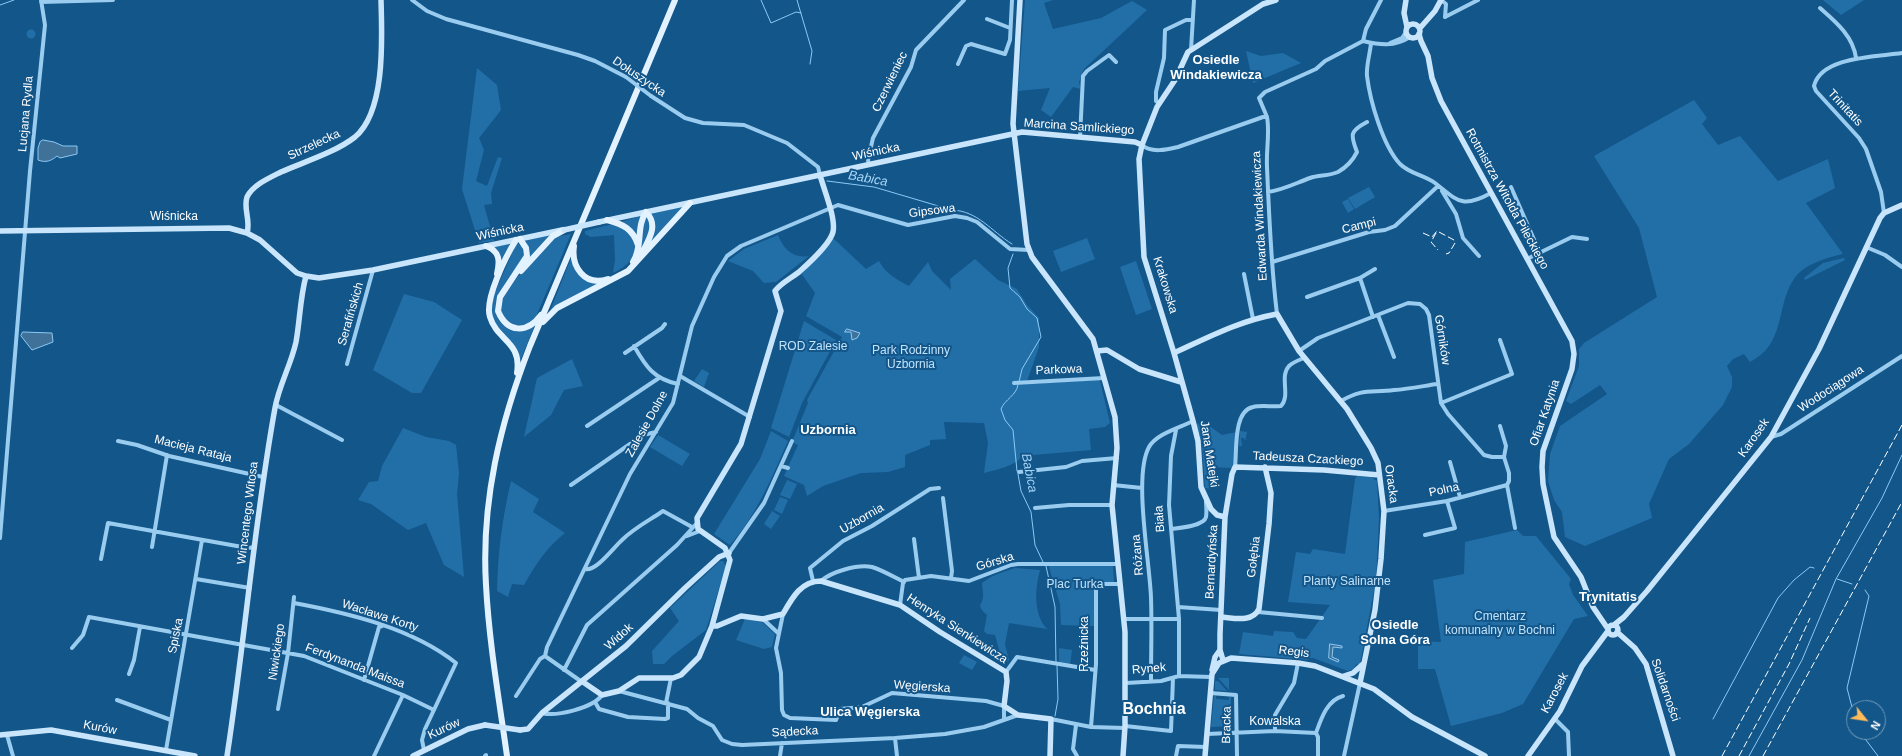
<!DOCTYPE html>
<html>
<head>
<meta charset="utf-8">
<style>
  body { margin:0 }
  #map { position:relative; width:1902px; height:756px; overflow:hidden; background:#13568a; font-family:Helvetica,sans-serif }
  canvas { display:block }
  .north { position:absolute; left:1846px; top:700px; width:40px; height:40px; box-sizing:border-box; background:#13568a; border:1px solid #719ab9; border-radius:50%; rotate:120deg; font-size:11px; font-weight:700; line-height:16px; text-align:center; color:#fff }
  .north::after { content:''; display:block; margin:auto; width:14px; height:18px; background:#ffba59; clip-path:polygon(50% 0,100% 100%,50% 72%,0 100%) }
</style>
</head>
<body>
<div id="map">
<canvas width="1902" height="756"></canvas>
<div class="north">N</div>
</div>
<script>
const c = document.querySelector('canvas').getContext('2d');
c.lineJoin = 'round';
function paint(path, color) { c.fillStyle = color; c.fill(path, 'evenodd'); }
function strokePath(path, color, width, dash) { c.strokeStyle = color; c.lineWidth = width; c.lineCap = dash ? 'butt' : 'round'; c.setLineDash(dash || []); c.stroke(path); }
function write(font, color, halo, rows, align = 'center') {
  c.font = font + ' Helvetica,sans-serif'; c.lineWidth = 4; c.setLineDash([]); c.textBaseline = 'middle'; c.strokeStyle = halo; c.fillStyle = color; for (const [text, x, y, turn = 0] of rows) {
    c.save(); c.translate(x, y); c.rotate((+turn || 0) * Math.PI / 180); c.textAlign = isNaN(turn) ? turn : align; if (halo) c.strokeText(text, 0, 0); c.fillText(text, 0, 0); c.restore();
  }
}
paint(new Path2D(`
  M1025,0h28l-9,3 9,26 48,-11 31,-17 15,9 -63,59 -5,13 2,7 -8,-2 -22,30 -10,-7 9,-22 -32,3z
  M1823,0h41l-23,15z
  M26.5 34a4.5 4.5 0 1 1 9 0a4.5 4.5 0 1 1-9 0Z
  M1246,51l15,5 22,-3 18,10 -48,20z
  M477,68l20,17 4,25 -22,28 5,12 -8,31 11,5 11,-29 4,1 -11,35 1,11 -8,1 10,36 -15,2 -17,-54z
  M1694,100l13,18 -5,6 16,21 22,-9 38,45 50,-22 7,29 -29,15 37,51c-17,4 -39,10 -49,25 -14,20 -11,47 -25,67 -5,7 -12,12 -19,16l-6,-8 -11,5 -6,7 5,11v10l-9,18 -34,39 -20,15 -20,45 3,14 -67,28 -20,-9 -3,-25 -8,-12 -6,-19 2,-27 10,-28 47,-32 -7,-9 -29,19 -5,-3 13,-35v-17l5,-6 73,-46 -18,-69 -45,-72z
  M1369,187l6,10 -20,12 -7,-11z
  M1348,199l6,10 -6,4 -6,-11z
  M682,207v1l-36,40 9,-21 -4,-13z
  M646,215l5,4 -1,13 -10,20 3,-29z
  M640,216l-2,23 -17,-17z
  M613,224c30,13 30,35 0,49l2,-13 -1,-25 -23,2 -6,-3v-3z
  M571,234l-36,85c-6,5 -14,8 -22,6 -9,-3 -16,-16 -12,-25 8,-17 37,-44 50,-59l9,-5z
  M551,235l-25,26 3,-11 -4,-9z
  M778,235c5,14 16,24 31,21l-33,26 -12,1 -11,-12 -25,-10 16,-12z
  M833,238l33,31 13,-8c6,12 18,19 30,25l19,-24 4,9 19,19 -1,-11 25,-20 23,21 19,9 10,16 12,13v29l-13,37 73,-4 1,1 10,42 -5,4 -16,2 2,21 -69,6c-6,10 -27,14 -38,17l4,-30 -4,-20 -40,-1 2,17 -16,1v5l-25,10v12l-17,5 -27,1 -38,13 -16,10 -3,-11 -20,-9 14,-31 -6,-3 16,-39 -1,-3 35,-63 -36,-21 9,-23 -14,-20z
  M1087,238l8,21 -34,13 -8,-21z
  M517,242l5,5 2,9c-13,21 -48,57 -13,74l23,-3 -14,34 -28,-43v-19z
  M509,244l1,2 -9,20 -8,-19z
  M571,258c9,18 4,17 26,24v2l-47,27z
  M1844,258l1,2 -40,20 -1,-2 19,-15z
  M1136,261l16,48 -16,6 -16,-48z
  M404,294l30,8 28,18 -41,73h-9l-39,-23z
  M804,321l32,19 -34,63 -13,34 -18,-9z
  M572,359l11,27 -19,4 -13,25 -27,22 13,-59z
  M702,369l7,4 -5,14 -10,-6z
  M1200,423l8,2 14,10 15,-3 -3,32 -3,4 -19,-1v22l-7,-1 -3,-45 -6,-19z
  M403,428l23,9 23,4 7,4 3,28 -2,21 7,83 -20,-12 -18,-42 -18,7 -37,-26 -13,-4 11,-18 9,-1 4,-15z
  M771,431l17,10c-16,36 -31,74 -58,104l-16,-11 46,-75z
  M1240,431l7,1 -2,9 -1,-3h-3l1,8h-3z
  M658,435l32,19 -8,12 -32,-19z
  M1357,476l14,1 6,4 2,38 -3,61 -16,84h-3l-4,5 -5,2 -35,-13h-7l3,2 -70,-6 4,-22 30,4 1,-5 19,1 4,6 9,1 24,-34 -42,-3 8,-50 14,2 3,-5 32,5 10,-75z
  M787,480l10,4 -7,15 -10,-4z
  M511,481l28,18 -6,13 32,21c-19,15 -29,31 -41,52l-12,-1 -4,13 -11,-6c1,-40 5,-71 14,-110z
  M780,497l8,3 -6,14 -8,-4z
  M772,511l8,5 -9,13 -7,-5z
  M1517,530l6,6h13l35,43 -2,5 4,11 15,21 -14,3 -51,85 -21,9 -51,13 -16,-57h-17v-28l23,1 -8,-62 31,-6 1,-32z
  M720,561h3l3,5 -20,64 -34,26 -8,8h-11l-1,-13 27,-30 -9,-13z
  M1050,566h63l1,16h-20v44l-33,-1 -1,-21 -11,-37z
  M1015,568l25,2c-5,18 -7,44 7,59l-38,-6 -4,21 4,16 -2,2 -7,-9 -5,-18 -8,-1 -3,-3 3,-16c-13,-12 -3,-9 -4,-21 0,-4 -1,-7 -1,-11 10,-8 21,-11 33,-15z
  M745,619l17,3 13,12 -3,13 -8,2 -28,-9z
  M1059,648l13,2 -2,15 -11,-2z
  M964,655l13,7 -5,8 -13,-7z
  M1218,678h11v12l-10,-11z
  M1215,681h3l9,10 -12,-1z
  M1214,696h2v3l13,1v-3h2v29l-20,1z`), '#226fa8');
const water = new Path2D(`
  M43,140l11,2 9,4h14v8l-17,4 -3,-2c-6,5 -11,7 -19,4v-12l2,-6z
  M847,329l13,4 -3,5 -5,2 -1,-8h-6z
  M23,332l29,1 1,9 -21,8 -11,-14z
  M1330,644l12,2v2l-9,-1 -1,10 7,3 -1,2 -9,-4z`);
paint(water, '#407198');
strokePath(water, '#8cc9f4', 1);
strokePath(new Path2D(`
  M761,0l10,23 25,-11 5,1
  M797,0l15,51 -2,13
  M0,5l14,-5
  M827,181l47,6 78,23c26,1 39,21 60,34
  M1013,254l-5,14 2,20 10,9 7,12 10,9 4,19 -19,32 -3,13
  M1017,471l-4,-41 -8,-10 -4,-11c4,-10 15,-13 17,-24
  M1018,474l3,17 10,21 4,33 8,17
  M1046,566l9,41 1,55
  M1837,579l15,5
  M1854,715l-7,-27 22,-92 -4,-6
  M1055,716l3,-17 -1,-34
  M1713,719l65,-121 16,-18 16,-13 4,1
  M1860,732l18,24
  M1749,756l53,-96 34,-81 46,-81 20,-43`), '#8cc9f4', 1);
strokePath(new Path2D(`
  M412,0l15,11 19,8 132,36 17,6 31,16
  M1441,0l5,4 -1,13
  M41,2l72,-2
  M1820,8c16,14 33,28 36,50
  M1445,17l33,-17
  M987,19l23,9
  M1363,41l3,-12 15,-29
  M1371,43c-1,11 -5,23 -4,33 3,25 16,70 33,88 10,10 24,11 35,19 23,18 27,26 56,10
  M1390,43l12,-5 4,-6
  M1191,50l3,-50
  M958,64l8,-18 5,-2 34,10 5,-14 2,-40
  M651,96l34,22 18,5 41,2 43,18 31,24 2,8
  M1159,103l-3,-2v-9l8,-34 1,-28 21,-10h7
  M1267,117l-8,-19 6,-6 51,-23 9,-8 38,-20c17,4 31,6 47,-4
  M1080,137l3,-61 4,-5 22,-16 7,7
  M1142,145c9,8 24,5 36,2l85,-30h4c3,16 -1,33 0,50 2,49 4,99 10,147
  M869,165l-1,-5 5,-22 38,-71 5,-17 48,-50
  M1511,187l25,57 -1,11 -8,4
  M1442,191l14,23 7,24 16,18
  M1268,192c15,-2 28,-9 42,-14 9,-3 19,-2 28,-6 7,-4 15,-12 19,-20 -7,-18 -7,-21 10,-30
  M1884,213l-3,-21 -15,-43 -7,-11 -43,-47 -2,-5c7,-30 64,-29 88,-33
  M1866,247l19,8 17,12
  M1535,255l37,-18 15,2
  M1272,262l97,-30 16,-2 10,-4 43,-40
  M1244,274l9,45
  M1360,278l15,-9
  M1307,297l53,-19 13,39
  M1378,315l16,42
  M634,346c12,21 20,33 44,38
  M1299,351l19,-13 44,-17 46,-18 12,1 6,5 3,6 12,88 7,11 36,41 8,2h12
  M625,353l37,-25 3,-4
  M347,364l26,-94
  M680,376l70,41
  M1014,383l90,-5
  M1341,401c22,-13 30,-8 53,-11 15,-1 29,-4 43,-6
  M1441,403l71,-29 -12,-34
  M276,405l66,35
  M587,426l72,-48
  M1500,426l6,20 -2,11 5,16v8l-2,4 8,43
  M1176,430l-5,26 -2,49 10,114v57
  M1771,437l10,-3 121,-78
  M118,441l19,4 32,11 94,21
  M1450,462l10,35
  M781,466l7,2
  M1235,467c2,-16 -2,-56 18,-60 8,-2 19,0 28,-1 10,-11 -2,-29 8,-40 4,-4 10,-6 15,-8
  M1019,472l47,-5 16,-6 35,-3
  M571,485l72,-50 13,-3
  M1113,485l29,3
  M943,498l9,73 -1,7
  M1035,508l34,-3h43
  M1384,511l63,-10 60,-16
  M1171,529c8,-1 33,-3 35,-12 1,-5 0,-11 0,-16
  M1425,535l30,-7 -8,-27
  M687,536l13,-5
  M0,538l30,-367 15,-146 -4,-25
  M914,539l5,39
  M152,547l15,-92
  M729,553l35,-50 28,-62
  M101,559l7,-36 140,25 7,-1
  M585,569c11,3 29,-22 37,-29 12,-12 28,-20 41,-29l29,16
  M196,579l54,9
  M813,581l-3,-13 33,-27 29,-15 58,-37 9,-1
  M821,581c10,-9 36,-17 51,-14 10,3 22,10 32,15
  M294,603c54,10 118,25 162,60l-31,66 -3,11 2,10
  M900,605l3,-22 2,-3 26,-4 38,5 42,-16 7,-1h99
  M1178,607l43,3
  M1258,612l64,6
  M783,614l-7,34 5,25 1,37 2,5 6,3 46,2 4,-11 22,-2 30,-14 94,8 18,5v14
  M763,619l15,14
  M1125,619h54
  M72,648l11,-13 6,-18 215,39 99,39 31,15
  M545,656l2,-9 83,-173 43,-71 19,-77 22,-49 13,-21 14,-10 97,-41 70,20 47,-9 12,2 10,4 33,27 19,1
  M545,656l37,26
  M564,670l23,-45 90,-80 20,-22
  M1006,672l11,-15 78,13
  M129,674l5,-14 6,-33
  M364,680l15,-53 3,-1
  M1151,681c0,-28 1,-55 0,-83 -1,-35 -18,-122 -2,-151 7,-13 30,-19 44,-26
  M1126,683l35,-2 18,-5 32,1
  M619,691l68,18 11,9 15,8 9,14 10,4 10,1 153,-7 50,-4 39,-7 34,-12
  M1210,693l26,2 1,61
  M516,696l24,-37 5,-3
  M117,700l54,20
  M595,702l4,7 29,8 37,2 3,-1v-15
  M666,703l5,-25
  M278,709l10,-56 6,-56
  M542,713c14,4 51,-5 60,-18
  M1051,719l40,8 34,1
  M1555,719l13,13 1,24
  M1076,725l-3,24 4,7
  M1125,726l46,5 2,-53
  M1091,727l5,-63v-77l2,-3h22
  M1275,731v-16l19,-32 4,-20
  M1316,733c5,-14 11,-33 27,-37
  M1207,734l68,-3 41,2 2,4v19
  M7,735l6,21
  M895,738l2,18
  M166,750l36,-210
  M374,756l29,-61
  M485,756l1,-1
  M780,756l2,-13
  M1176,756l2,-10 28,1
  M1344,756l16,-73`), '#9accf0', 4);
strokePath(new Path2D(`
  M1020,0l-7,124 14,120 5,13 61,82 22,78 2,31 -5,57 13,127v94l-2,30
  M1406,0l-2,13 3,14
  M1406 31a7 7 0 1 1 14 0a7 7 0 1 1-14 0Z
  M1420,28l15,-17 6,-11
  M1419,34l2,7 7,15 4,22 9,23 131,240 2,13 -2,15 -29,82 -1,16 1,17 11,53 27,40 12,30 15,22
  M599,222l423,-90 113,10 7,3
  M0,231l229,-3 18,5 13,7 37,33 9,3 13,2 54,-8 189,-40
  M247,233c4,-13 -4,-24 0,-36 6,-12 22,-19 34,-25 23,-10 55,-20 74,-35 31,-26 27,-100 26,-137
  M1097,351l10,-1 32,19 42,13
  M1174,353c35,-16 65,-32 103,-39l22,37 48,58 24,39 7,15 6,48 -3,48 -6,51 -15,73
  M1225,517l-8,-2 -6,-6 -10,-22 -3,-46 -5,-20 -19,-68 -30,-96 -5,-98 3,-14 15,-38 18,-27 13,-28 75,-48 13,-4
  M1221,617c13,1 31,6 38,-8l10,-85 2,-31 -6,-26
  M1608 630a5 5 0 1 1 10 0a5 5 0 1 1-10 0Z
  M1614,625l10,-8 23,-26 124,-154 48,-88 61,-131 4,-5 18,-8
  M712,626h5l24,-10 22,3 20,-5c9,-16 18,-33 38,-33l79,24 40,27 66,40 1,9 -3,25 14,9 33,4 -1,37
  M1617,632l18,16 11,16 27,92
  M1223,660l-3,-10v-16l5,-117 7,-43 3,-7 89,3 55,5
  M1212,670l3,-13 5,-7
  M1344,676l9,-3 10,-9
  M583,682l19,13 17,-4 20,-13h34l8,-3 18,-18 13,-31 18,-66 -5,-12 -27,-19 -1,-11 44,-74 40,-133 -6,-20c6,-8 15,-12 24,-19 9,-8 31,-28 34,-40 3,-14 -9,-42 -13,-57
  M520,730l8,-1 14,-16 84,-67 59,-58 34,-31 10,-4
  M0,735l51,-5 144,26
  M227,756c18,-116 27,-233 48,-348 4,-23 16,-43 21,-66 4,-22 4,-44 10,-66
  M413,756l55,-27 17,-4
  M1205,756l7,-82 7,-11 12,-5 67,5 17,3 59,23 38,28 73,39
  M1528,756l32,-45 22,-45 26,-35`), '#c8e5fb', 5.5);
strokePath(new Path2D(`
  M607,220c16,4 26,9 31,25
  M520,239l6,9 1,8 -27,41 -2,14c9,22 29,23 43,4
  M516,240c-10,16 -32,60 -26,77 7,24 32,24 27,56
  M486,246c14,5 14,15 11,28
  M574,246c-3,20 10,41 34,33
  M633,262c10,-15 3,-36 13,-50 13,13 3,27 -4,41
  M521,271l32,-35 11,-6
  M543,322l14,-14 71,-37 62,-68
  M507,756c-8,-57 -18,-114 -21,-171 -5,-83 14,-162 44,-239l145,-346`), '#e3f2ff', 6);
strokePath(new Path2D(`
  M1423,233l9,4 5,-6 17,9 1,3 -6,10 -3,1
  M1436,233l-5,9 7,8
  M1722,756l180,-331
  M1739,756l50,-92 21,-46
  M1763,756l139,-254`), '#fff', 1, [7, 3]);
strokePath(new Path2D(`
  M626,77l25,19`), '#9accf0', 4);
strokePath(new Path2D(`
  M564,230l35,-8
  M485,725l35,5`), '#c8e5fb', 5.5);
write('12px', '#fff', '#13568a', [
  ["Dołuszycka",639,77,34],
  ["Czerwieniec",890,82,-64],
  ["Trinitatis",1845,108,47],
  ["Lucjana Rydla",26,114,-85],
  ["Marcina Samlickiego",1079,127,4],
  ["Strzelecka",314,145,-25],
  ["Wiśnicka",876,152,-12],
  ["Rotmistrza Witolda Pileckiego",1507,199,61],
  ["Gipsowa",932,211,-7],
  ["Edwarda Windakiewicza",1260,216,-93],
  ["Wiśnicka",174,217],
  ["Campi",1359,226,-14],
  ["Wiśnicka",500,232,-12],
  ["Krakowska",1165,285,73],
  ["Serafińskich",351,314,-74],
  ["Górników",1442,340,81],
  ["Parkowa",1059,370,-2],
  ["Wodociągowa",1831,389,-33],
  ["Ofiar Katynia",1545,413,-71],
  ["Zalesie Dolne",647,424,-61],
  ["Karosek",1754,438,-55],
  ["Macieja Rataja",193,449,14],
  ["Jana Matejki",1209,454,81],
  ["Tadeusza Czackiego",1308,459,3],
  ["Oracka",1391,484,82],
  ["Polna",1444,490,-12],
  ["Wincentego Witosa",248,513,-83],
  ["Uzbornia",862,519,-30],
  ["Biała",1160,519,-94],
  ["Różana",1138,555,-95],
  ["Gołębia",1254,557,-83],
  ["Górska",995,562,-17],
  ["Bernardyńska",1212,562,-87],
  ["Wacława Korty",380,616,18],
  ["Henryka Sienkiewicza",957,629,33],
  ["Spiska",176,636,-79],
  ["Widok",619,637,-42],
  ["Rzeźnicka",1085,644,-90],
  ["Niwickiego",277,652,-82],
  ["Regis",1294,652,7],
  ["Ferdynanda Maissa",355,666,21],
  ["Rynek",1149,669,-5],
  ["Węgierska",922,687,4],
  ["Solidarności",1665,690,71],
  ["Karosek",1555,693,-62],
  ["Kowalska",1275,722],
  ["Bracka",1227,725,-89],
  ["Kurów",100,728,11],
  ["Kurów",444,729,-25],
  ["Sądecka",795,732,-3]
]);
write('12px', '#c1e3fc', '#13568a', [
  ["ROD Zalesie",813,347],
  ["Park Rodzinny",911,351],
  ["Uzbornia",911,365],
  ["Planty Salinarne",1347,582],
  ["Plac Turka",1075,585],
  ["Cmentarz",1500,617],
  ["komunalny w Bochni",1500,631]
]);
write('bold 13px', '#fff', '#13568a', [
  ["Osiedle",1216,60],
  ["Windakiewicza",1216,75],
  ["Uzbornia",828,430],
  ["Trynitatis",1608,597],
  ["Osiedle",1395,625],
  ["Solna Góra",1395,640],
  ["Ulica Węgierska",870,712]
]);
write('italic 13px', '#a6d5f8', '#13568a', [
  ["Babica",868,179,10],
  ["Babica",1029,473,79]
]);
write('bold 16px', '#fff', '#13568a', [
  ["Bochnia",1154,710]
]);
</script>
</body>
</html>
